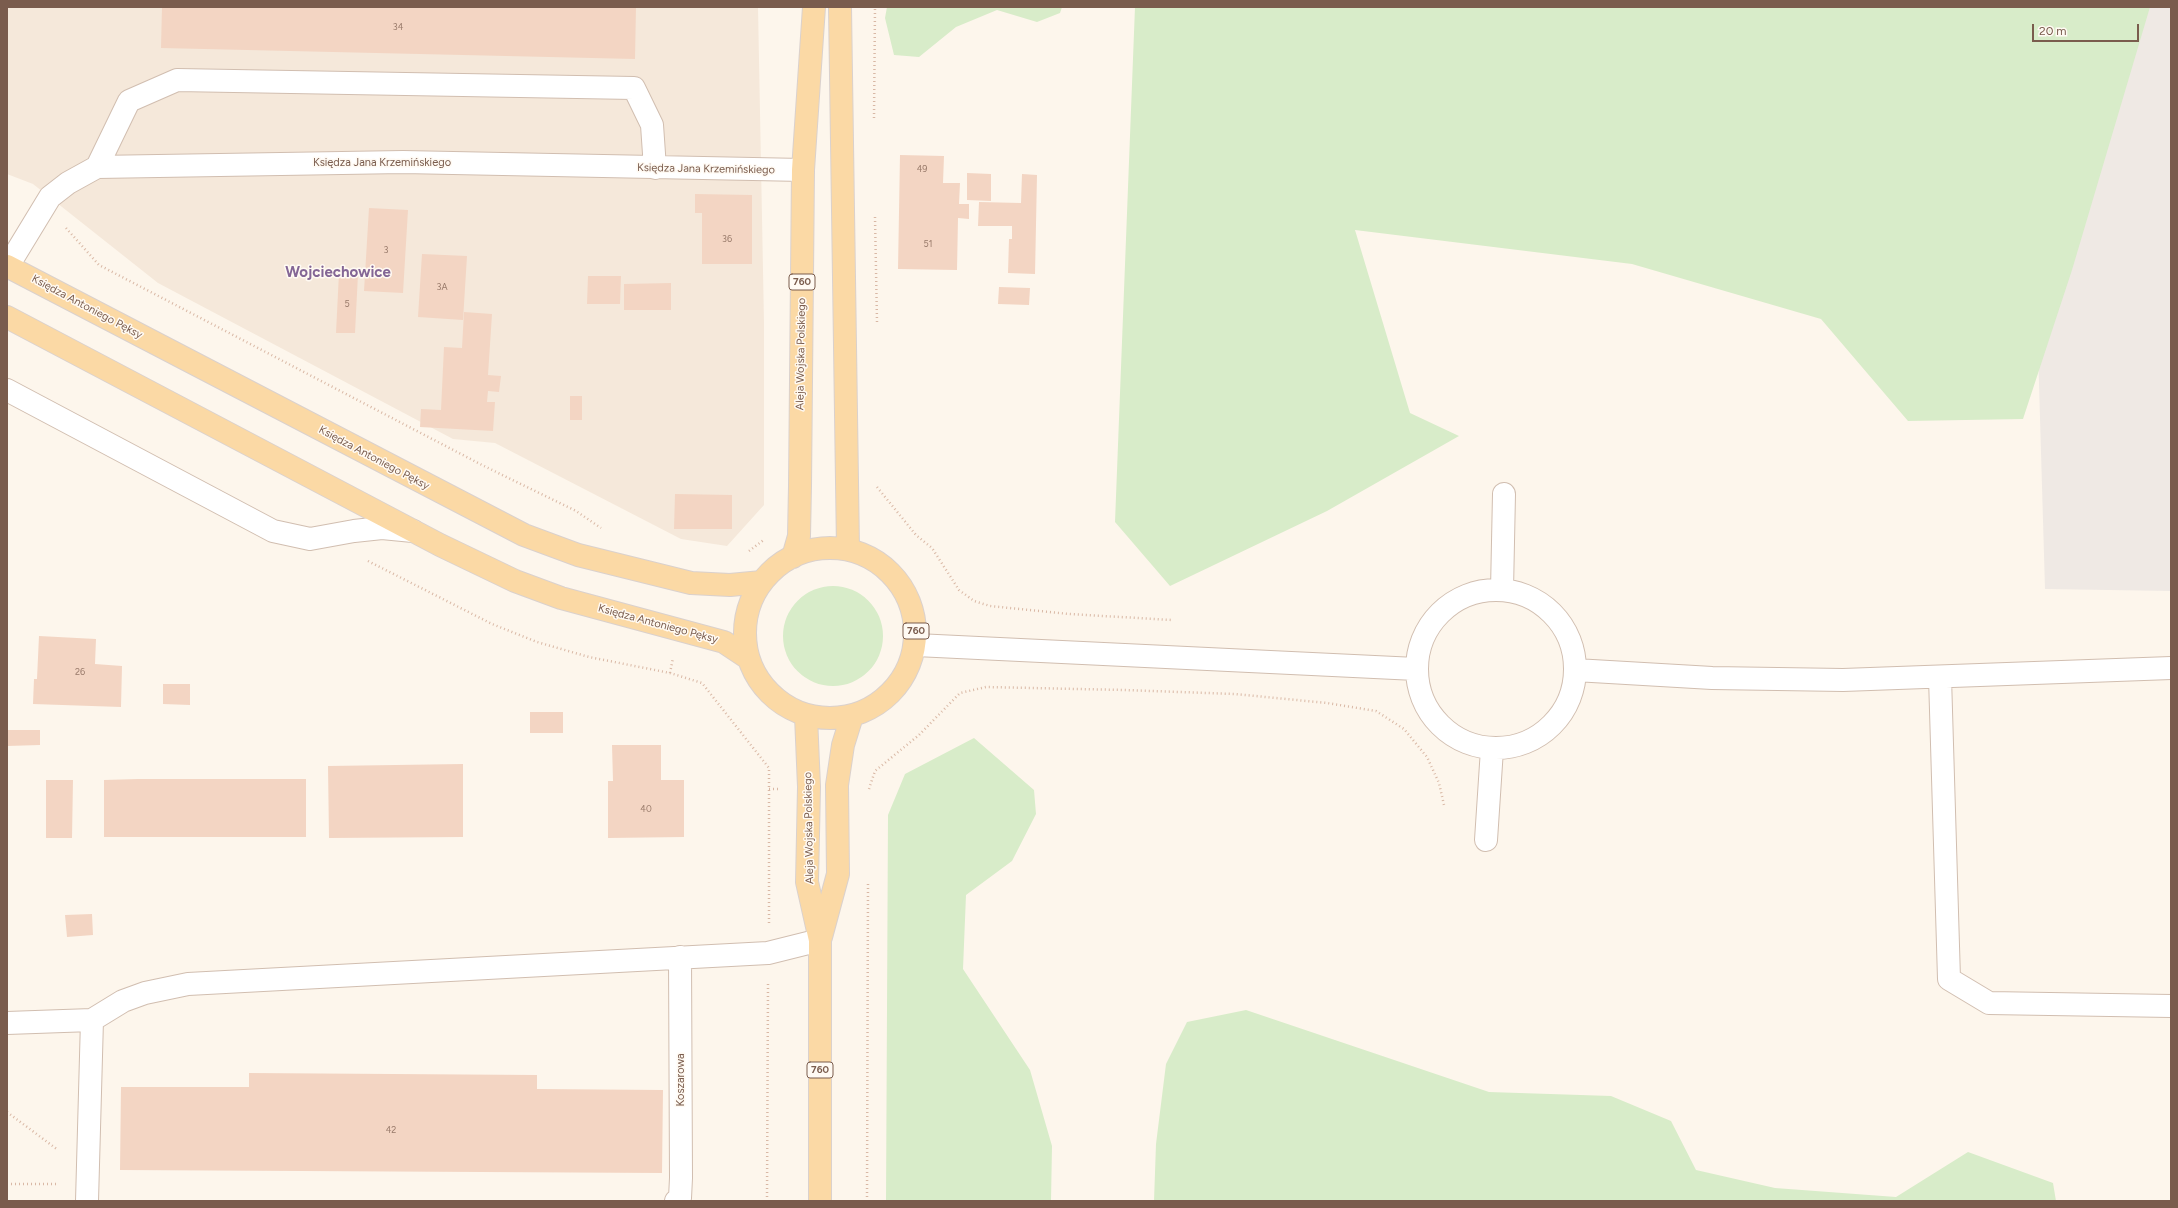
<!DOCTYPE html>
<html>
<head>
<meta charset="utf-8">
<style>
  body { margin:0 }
  #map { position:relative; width:2178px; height:1208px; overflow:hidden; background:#fdf6ec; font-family:Figtree,sans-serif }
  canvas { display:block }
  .frame { position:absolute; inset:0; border:8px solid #7a5c4d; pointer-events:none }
  .scale { position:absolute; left:2032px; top:24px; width:107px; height:18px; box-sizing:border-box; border:2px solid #7a5c4d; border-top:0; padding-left:5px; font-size:12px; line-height:14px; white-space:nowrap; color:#7a5c4d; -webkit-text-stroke:3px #fffaf3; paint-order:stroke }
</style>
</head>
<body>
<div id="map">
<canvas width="2178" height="1208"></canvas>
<div class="frame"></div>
<div class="scale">20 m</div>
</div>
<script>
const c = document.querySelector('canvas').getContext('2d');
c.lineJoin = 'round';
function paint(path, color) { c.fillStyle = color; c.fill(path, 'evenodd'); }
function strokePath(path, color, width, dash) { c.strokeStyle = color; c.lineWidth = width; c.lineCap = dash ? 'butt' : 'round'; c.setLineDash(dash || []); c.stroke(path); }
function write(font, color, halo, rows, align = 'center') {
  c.font = font + ' Figtree,sans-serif'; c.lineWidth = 3; c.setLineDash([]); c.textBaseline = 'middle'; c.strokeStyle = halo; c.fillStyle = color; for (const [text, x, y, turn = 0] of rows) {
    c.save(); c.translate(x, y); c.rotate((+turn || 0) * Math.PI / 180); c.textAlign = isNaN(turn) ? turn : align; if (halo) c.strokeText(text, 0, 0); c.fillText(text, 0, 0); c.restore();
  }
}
paint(new Path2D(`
  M7,7h751l6,316v182l-37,41 -46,-7 -186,-96 -42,-4 -295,-156 -125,-99 -26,-10z`), '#f5e8da');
paint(new Path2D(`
  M2028,7h143v584l-126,-2z`), '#efe9e4');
paint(new Path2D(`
  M887,7h175l-2,6 -23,9 -40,-12 -41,17 -37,30 -25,-2 -9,-37z
  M1135,7h1015l-78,263 -49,149 -115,2 -87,-102 -189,-55 -277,-34 55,183 49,23 -132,75 -157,75 -55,-64z
  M783 636a50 50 0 1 1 100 0a50 50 0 1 1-100 0Z
  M974,738l60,52 2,24 -24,47 -46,34 -3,74 67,101 22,76 -1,55h-165l2,-386 17,-41z
  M1246,1010l243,82 122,4 60,25 25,49 79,18 121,9 72,-45 85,31 3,18h-902l2,-57 10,-80 21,-42z`), '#d8ecc9');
paint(new Path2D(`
  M162,7h474l-1,52 -474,-11z
  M900,155l44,1 -1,27h17l-1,21h10v15l-11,-1 -1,52 -59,-1z
  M967,173l24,1v27l-24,-1z
  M1022,174l15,1 -2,99 -27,-1 1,-34h3v-13h-34l1,-24 42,1z
  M695,194l57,1v69h-50v-51h-7z
  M369,208l39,2 -5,83 -39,-2z
  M422,254l45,2 -4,64 -45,-3z
  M339,273l19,1 -3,59h-19z
  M588,276h33l-1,28h-33z
  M671,283v27h-47v-26z
  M999,287l31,1 -1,17 -31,-1z
  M464,312l28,2 -4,61 13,1 -2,16 -11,-1 -1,11h8l-2,29 -73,-4 1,-18 20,1 3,-63 18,1z
  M570,396h12v24h-12z
  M675,494l57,1v34h-58z
  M39,636l57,3 -1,25 27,2 -1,41 -88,-3 1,-25h3z
  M163,684h27v21l-27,-1z
  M530,712h33v21h-33z
  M7,730h33v15l-33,1z
  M612,745h49v35h23v57l-76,1v-57h5z
  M463,764v73l-134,1 -1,-72z
  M138,779h168v58h-202v-57z
  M46,780h27l-1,58h-26z
  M92,914l1,21 -26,2 -2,-22z
  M249,1073l288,2v14l126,1 -1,83 -542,-3 1,-83h128z`), '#f3d5c3');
const minor = new Path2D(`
  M97,167l32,-66 48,-21 457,8 18,37 3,43
  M8,266l42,-69 18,-14 29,-16 306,-5 400,8
  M7,390l266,141 37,8 44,-8 28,-3 31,3
  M1417 669a79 79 0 1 1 158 0a79 79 0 1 1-158 0Z
  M1502,590l2,-96
  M916,645l500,24
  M1575,670l137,8 131,2 328,-12
  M1940,677l9,302 40,24 182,3
  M1486,840l6,-91
  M7,1023l85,-3 31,-19 22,-8 43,-9 580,-31 52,-13
  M87,1201l5,-181
  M676,1201l4,-3 1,-20 -1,-221`);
const major = new Path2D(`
  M840,7l8,542
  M7,266l517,269 54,20 113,28 39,2 32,-3
  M7,317l433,228 75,36 46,17 163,44 24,16
  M745 633a85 85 0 1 1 170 0a85 85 0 1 1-170 0Z
  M793,557l6,-21 1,-50 3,-316 11,-163
  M806,716l3,71 -2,95 13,58v261
  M821,937l17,-63 -1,-89 6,-40 9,-29`);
strokePath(minor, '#d1beb0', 24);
strokePath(major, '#dad1cd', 24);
strokePath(new Path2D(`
  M874,118l1,-111
  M875,217l2,105
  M66,228l33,37 383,200 94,46 25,17
  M877,487l39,48 16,13 27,42 15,11 16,5 79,8 103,6
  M749,551l16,-12
  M368,561l124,63 45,18 52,15 81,16 32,10 67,85v155
  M670,673l3,-15
  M769,789h10
  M869,789l6,-18 44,-36 41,-42 26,-6 138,3 111,4 92,9 49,8 28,18 23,28 12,26 5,22
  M7,1112l51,38
  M7,1184h50
  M767,1201l1,-217
  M867,1201l1,-319`), '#d9b8a5', 2.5, [1, 3]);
strokePath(minor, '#fff', 22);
strokePath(major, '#fbd9a5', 22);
write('9px', '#987a6a', null, [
  ["34",398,27],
  ["49",922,169],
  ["36",727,239],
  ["51",928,244],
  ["3",386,250],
  ["3A",442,287],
  ["5",347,304],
  ["26",80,672],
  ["40",646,809],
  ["42",391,1130]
]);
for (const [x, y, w] of [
  [802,282,26],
  [916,631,26],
  [820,1070,26]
]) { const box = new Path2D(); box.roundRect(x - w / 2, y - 8, w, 16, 3); c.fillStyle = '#fffaf3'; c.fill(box); strokePath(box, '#7a5c4d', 1); }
write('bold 10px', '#7a5c4d', null, [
  ["760",802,282],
  ["760",916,631],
  ["760",820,1070]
]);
write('11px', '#7a5c4d', '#fffaf3', [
  ["Księdza Jana Krzemińskiego",382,163],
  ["Księdza Jana Krzemińskiego",706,169,1],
  ["Księdza Antoniego Pęksy",87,307,28],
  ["Aleja Wojska Polskiego",801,354,-89],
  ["Księdza Antoniego Pęksy",374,458,28],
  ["Księdza Antoniego Pęksy",658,624,15],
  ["Aleja Wojska Polskiego",809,828,-91],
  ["Koszarowa",681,1080,-90]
]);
write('bold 15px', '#846695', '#fffaf3', [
  ["Wojciechowice",338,273]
]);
</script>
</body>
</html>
